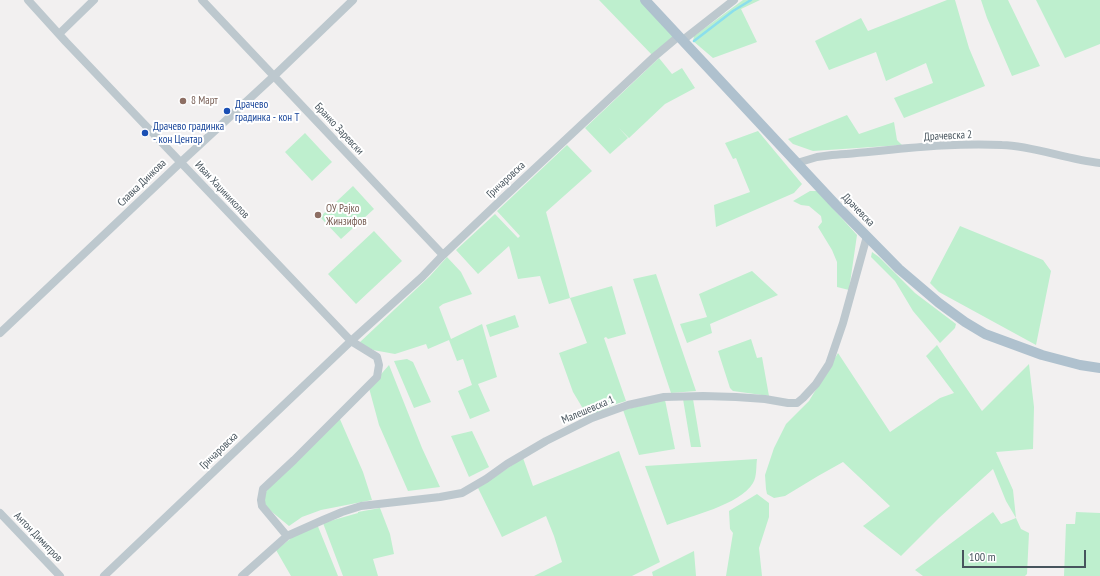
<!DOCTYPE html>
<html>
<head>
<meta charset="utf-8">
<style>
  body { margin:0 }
  #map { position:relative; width:1100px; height:576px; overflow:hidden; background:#f2f0f0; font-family:"PT Sans Narrow",sans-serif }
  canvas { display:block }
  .scale { position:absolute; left:962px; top:550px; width:124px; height:18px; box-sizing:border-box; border:2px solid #47545d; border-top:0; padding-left:5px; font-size:12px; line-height:14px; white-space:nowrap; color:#47545d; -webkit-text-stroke:3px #fff; paint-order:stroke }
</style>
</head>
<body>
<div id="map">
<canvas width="1100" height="576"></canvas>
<div class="scale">100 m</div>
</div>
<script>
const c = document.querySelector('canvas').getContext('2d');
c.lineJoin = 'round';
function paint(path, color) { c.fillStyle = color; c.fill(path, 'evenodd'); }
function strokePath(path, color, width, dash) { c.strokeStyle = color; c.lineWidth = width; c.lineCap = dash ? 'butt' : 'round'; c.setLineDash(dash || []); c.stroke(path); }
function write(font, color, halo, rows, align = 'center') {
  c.font = font + ' "PT Sans Narrow",sans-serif'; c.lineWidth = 4; c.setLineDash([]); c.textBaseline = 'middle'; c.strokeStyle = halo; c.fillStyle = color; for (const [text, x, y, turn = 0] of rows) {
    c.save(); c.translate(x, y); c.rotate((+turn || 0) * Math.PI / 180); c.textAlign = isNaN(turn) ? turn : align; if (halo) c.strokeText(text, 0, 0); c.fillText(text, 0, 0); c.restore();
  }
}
paint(new Path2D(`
  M599,0h47l33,36 -25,21z
  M743,0h17l-19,9 16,33 -44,16 -20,-17 1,-5z
  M947,0h8l14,48 16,38 -81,32 -10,-20 39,-15 -7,-20 -40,18 -10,-29 -47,18 -14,-29 46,-23 7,13z
  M981,0h27l32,66 -28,10 -25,-58z
  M1036,0h64v44l-35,14z
  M659,58l13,16 10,-6 13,20 -30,16 -36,34 -10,-10 9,10 -18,16 -25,-26z
  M847,115l12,19 35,-12 3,18 5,5 -89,6 -20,-7 -5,-5z
  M758,131l44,53 -8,9 -78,34 -2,-22 36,-13 -14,-34 -3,1 -8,-16z
  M305,133l27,29 -20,19 -27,-29z
  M567,145l25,26 -46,41 24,86 42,-12 14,48 -18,5 -2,-2 -2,1 22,63 -13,4 -25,12 -15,-25 -14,-39 28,-10 -17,-45 -21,6 -9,-28 -22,3 -9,-33 -31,28 -22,-24 39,-36 23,24 2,-2 -23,-25z
  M353,186l21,23 -33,30 -21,-22z
  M810,191h7l40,44 -8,55 -12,-3v-25l-5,-12 -14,-23 4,-5 -1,-6 -12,-10 -8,-1 -8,-4z
  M960,226l83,34 8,11 -15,74 -97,-53 -9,-9z
  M374,231l28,30 -46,43 -28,-30z
  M872,252l7,5 36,36 41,31 -1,4 -15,15 -27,-32 -18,-30 -24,-24z
  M447,257l14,15 11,22 -29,10 -4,3 12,32 31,-15 15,53 -19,7 12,27 -20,8 -12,-28 14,-6 -9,-26 -6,2 -8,-21 -21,9 -2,-5 -31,10 -22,-4 -14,-7 71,-67z
  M752,271l26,24 -68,29 2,9 -25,10 -7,-19 27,-7 -8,-23z
  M656,274l40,117 -25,2 -38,-114z
  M515,315l4,12 -29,10 -4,-12z
  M751,339l6,19 5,-1 7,39 -36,-5 -3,-3 -12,-37z
  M937,345l45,66 47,-47 5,43 -1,42 -37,3 17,38 3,28 5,11 8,4 -2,41 -2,2h-102l-8,-6 78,-58 8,12 15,-6 -10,-17 -13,-32 -54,49 -38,38 -38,-30 27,-20 -47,-44 -25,14 -33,20 -11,2 -7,-4 -1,-5 -1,-14 9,-27 12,-24 23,-23 29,-48 52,79 50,-34 14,-5 -28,-37z
  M407,359l6,3 18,40 -17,6 -20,-47z
  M389,365l33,83 18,39 -32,4 -29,-66 -10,-37z
  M683,399h10l8,48h-10z
  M665,400l10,49 -36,6 -16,-45z
  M339,417l24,55 9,28 -51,10 -19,7 -13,9 -23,-19 -3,-10 9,-15z
  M472,431l17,36 -20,10 -18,-41z
  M619,451l41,111 -28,14h-98l28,-14 -8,-26 -8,-20 -44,21 -24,-49 45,-30 10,28z
  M757,459c-1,7 0,18 -4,24 -13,22 -63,33 -86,42l-22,-59z
  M757,494l12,9v14l-10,31 3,28h-36l7,-43 -3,-4 -1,-18z
  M380,508l10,26 4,20 -21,5 5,17h-35l-20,-53 35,-10v-1z
  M1076,512l24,1v63h-36l2,-52h9z
  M317,524l21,52h-47l-15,-26 27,-21z
  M694,551l2,25h-43l-1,-4z`), '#beefce');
strokePath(new Path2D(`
  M694,41l39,-30 18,-11`), '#8bdfec', 2.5);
strokePath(new Path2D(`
  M28,0l38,42 285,299 26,16 2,8 -2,12 -83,83 -31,29 -2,11 1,6 25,30
  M202,0l241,255
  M59,34l35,-34
  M683,40l51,-40
  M797,163l20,-6 15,-2c56,-4 114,-13 170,-10 33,1 65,15 98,18
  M0,333l181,-171 93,-86 79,-76
  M0,513l60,63
  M104,576l247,-235 71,-64 21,-22 58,-55 153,-143 25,-21
  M242,576l45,-40 36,-16 19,-8 19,-6 79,-9 22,-4 24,-14 21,-15 39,-23 46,-23 36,-13 36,-8 39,-1 33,1 29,2 23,4h9l6,-5 13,-14 13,-20 14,-41 24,-87`), '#bdc8ce', 8);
strokePath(new Path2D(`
  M645,0l191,205 63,64 40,34 26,19 20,12 57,21 38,10 20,3`), '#afc1ce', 10);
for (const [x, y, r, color] of [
  [183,101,4,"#8d6e63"],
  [227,111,4,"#1a4fb4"],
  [145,133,4,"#1a4fb4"],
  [318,215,4,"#8d6e63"]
]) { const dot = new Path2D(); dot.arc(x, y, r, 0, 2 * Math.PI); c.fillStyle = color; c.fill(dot); strokePath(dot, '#fff', 1.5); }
write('11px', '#785e54', '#fff', [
  ["8 Март",191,101],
  ["ОУ Рајко",326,209],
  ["Жинзифов",326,222]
], 'left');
write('11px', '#164399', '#fff', [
  ["Драчево",235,105],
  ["градинка - кон Т",235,118],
  ["Драчево градинка",153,127],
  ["- кон Центар",153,140]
], 'left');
write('11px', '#47545d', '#fff', [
  ["Бранко Заревски",339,129,47],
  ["Драчевска 2",948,136,-3],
  ["Грнчаровска",506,180,-43],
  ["Славка Динкова",142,183,-44],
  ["Иван Хаџиниколов",222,190,47],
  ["Драчевска",858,210,46],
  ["Малешевска 1",588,410,-23],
  ["Грнчаровска",219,451,-44],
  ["Антон Димитров",38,537,46]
]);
</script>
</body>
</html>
